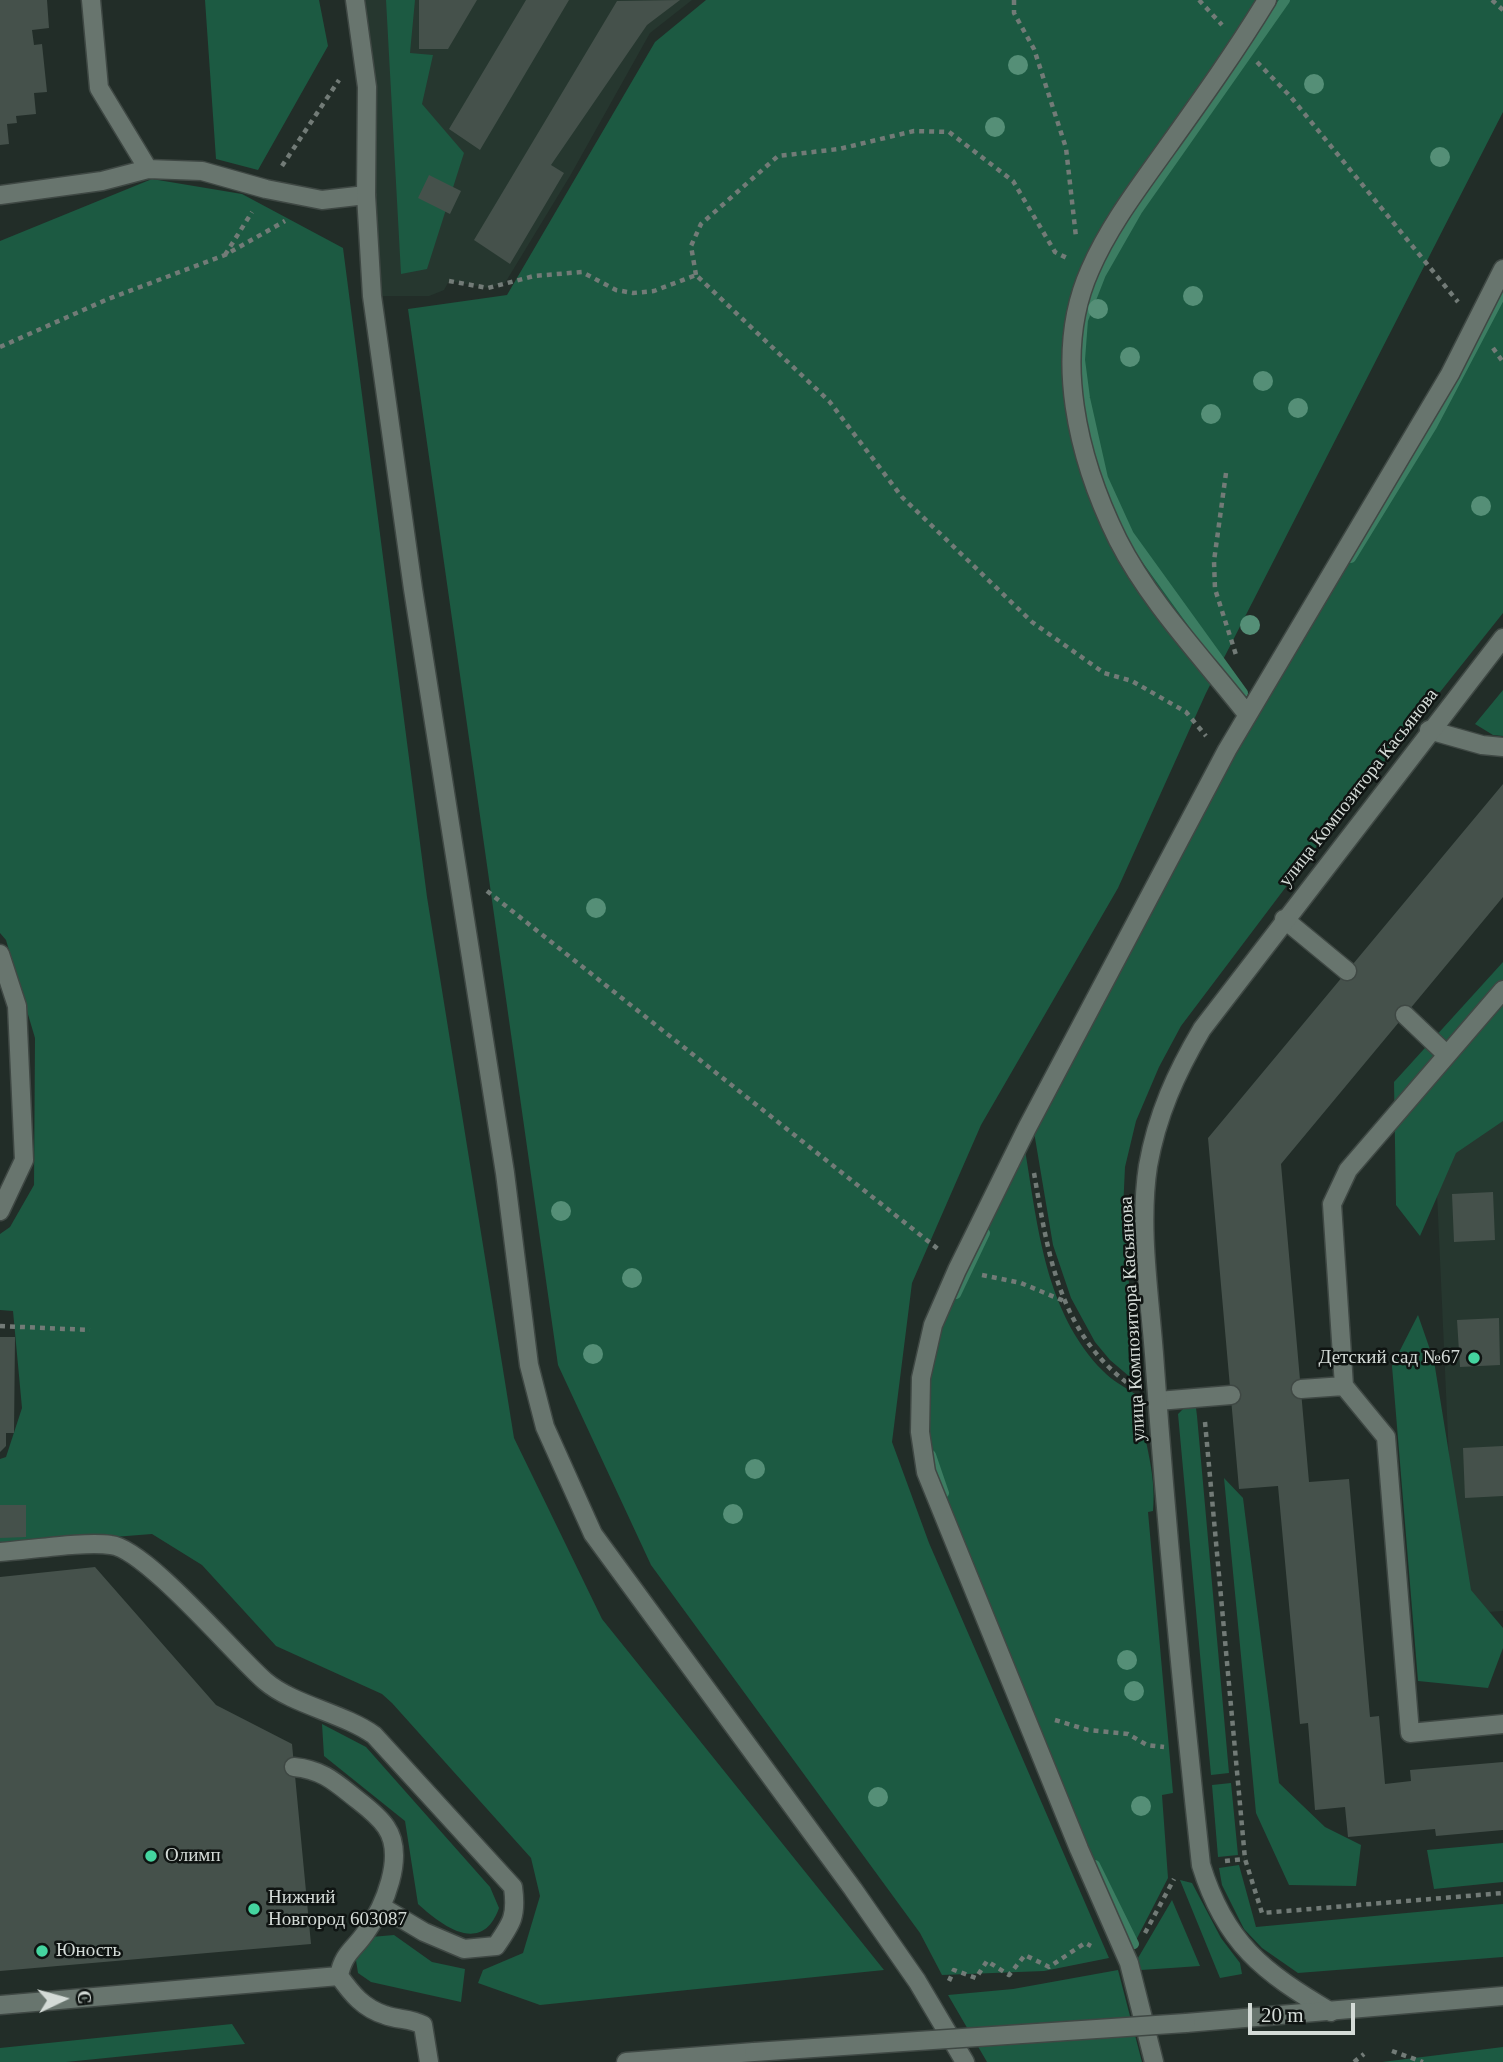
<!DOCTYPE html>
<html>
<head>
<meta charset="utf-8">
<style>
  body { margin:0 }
  #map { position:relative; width:1503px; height:2062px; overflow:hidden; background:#222d28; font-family:"Times New Roman",serif }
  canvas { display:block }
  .north { position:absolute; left:28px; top:1964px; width:70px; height:70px; -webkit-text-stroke:5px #0f1412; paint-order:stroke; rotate:85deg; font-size:19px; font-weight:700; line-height:28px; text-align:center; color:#d4dbd7 }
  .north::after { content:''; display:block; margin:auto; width:24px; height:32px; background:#d4dbd7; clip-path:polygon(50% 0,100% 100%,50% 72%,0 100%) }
  .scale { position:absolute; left:1248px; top:2003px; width:107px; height:32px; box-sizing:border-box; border:4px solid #d4dbd7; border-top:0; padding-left:9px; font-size:21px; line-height:24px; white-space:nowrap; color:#d4dbd7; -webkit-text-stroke:5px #0f1412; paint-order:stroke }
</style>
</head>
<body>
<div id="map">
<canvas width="1503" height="2062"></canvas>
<div class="north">С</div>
<div class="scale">20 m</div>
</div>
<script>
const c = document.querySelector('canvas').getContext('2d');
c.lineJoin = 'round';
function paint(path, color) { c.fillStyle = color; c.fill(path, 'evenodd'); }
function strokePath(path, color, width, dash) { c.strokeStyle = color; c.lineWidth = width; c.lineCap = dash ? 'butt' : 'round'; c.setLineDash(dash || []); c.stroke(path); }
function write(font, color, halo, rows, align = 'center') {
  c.font = font + ' "Times New Roman",serif'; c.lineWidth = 5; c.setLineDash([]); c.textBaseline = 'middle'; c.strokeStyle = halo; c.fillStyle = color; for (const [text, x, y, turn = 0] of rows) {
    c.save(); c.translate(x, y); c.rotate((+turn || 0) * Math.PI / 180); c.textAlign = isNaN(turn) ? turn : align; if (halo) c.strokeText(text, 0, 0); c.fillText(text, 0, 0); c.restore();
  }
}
paint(new Path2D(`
  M355,0h337l-42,33 -80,143 -65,107 -17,5 -39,-7 -5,9 -15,6h-57z
  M1503,1053v558l-47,3 -23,-509z`), '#26372f');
paint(new Path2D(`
  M205,0h114l9,46 -70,124 -42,-11z
  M386,0h29l-5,53 23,2 -11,49 42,49 -37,116 -26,5z
  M706,0h797v112l-297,581 -88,195 -137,237 -69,158 -20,159 37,101 180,415 -65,13 -102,4 -22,-42 -269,-368 -93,-200 -150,-1056 99,-14 148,-253z
  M152,179l90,15 101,54 84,649 87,541 88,181 282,351 -344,35 -62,-22 5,-13 40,-17 17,-57 -9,-38 -139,-155 -10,-9 -106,-48 -74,-81 -50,-31 -152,12v-87l6,-2 16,-49 -9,-97 -13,-1v-76l10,-7 24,-42 1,-147 -29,-98 -6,-7v-692z
  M1503,291v322l-196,246 -126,167 -22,41 -23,54 -11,46 -2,43 14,173 -27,-23 -15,-18 -24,-44 -18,-53 -19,-113 220,-416 178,-290z
  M1503,690v46l-10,-1 -18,-11z
  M1503,962v159l-47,32 -36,83 -24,-31 -2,-123z
  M1025,1150c13,77 20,162 78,221 9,10 24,17 35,25 4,39 19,75 15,115l-5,1 25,281 -11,2 6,83 -34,66 -49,-100 -150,-374 -9,-38 4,-55 10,-49z
  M1418,1315l16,46 37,229 32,38v20l-15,40 -70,-7 -26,-315z
  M1184,1408h12l1,8 32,357 -18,2 -33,-361z
  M1224,1478l19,20 36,285 46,44 36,18 -5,41 -67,-1 -33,-72z
  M322,1724l44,23 124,140 9,21c-17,48 -57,18 -81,-4l-13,-83 -81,-65z
  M1231,1783l7,72 -20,2 -6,-72z
  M1503,1843v39l-69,7 -7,-39z
  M1239,1865l17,62 247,-23v53l-205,16 -36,-25 -18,-19 -22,-44 -3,-17z
  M1180,1880l12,3 29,55 19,25 2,11 -22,4z
  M1172,1900l28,66 -59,4 -3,-12z
  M394,1935l38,27 33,7 -4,33 -90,-20 -13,-9 -3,-19 16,-17z
  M1118,1970l24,92h-155l-39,-67 65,-6z
  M232,2024l13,20 -179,18h-66v-14z
  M1503,2047v15h-121z`), '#1c5a42');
strokePath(new Path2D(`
  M1351,558l81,-132 71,-135
  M1243,693l-114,-158 -26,-57 -18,-80 -5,-38 3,-40 18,-46 36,-63 148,-211
  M956,1294l29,-61
  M931,1455l13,38
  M1095,1865l39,79`), '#3c7d62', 10);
paint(new Path2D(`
  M0,0h47l2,28 -17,2 2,15 8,-1 5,48 -13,1 2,21 -20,2 1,7 -10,1 2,20 -9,1z
  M419,0h58l-29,49h-29z
  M526,0h43l-89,150 -31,-21z
  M680,0l-33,25 -96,140 13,8 -54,91 -36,-24 143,-239z
  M429,175l32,16 -11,23 -32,-16z
  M1503,784v113l-222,267 28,318 40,-3 21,238 9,-1 6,68 26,-3 -1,-11 93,-8v68l-67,6 -1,-7 -87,8 -3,-30 -30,3 -7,-87 -8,1 -22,-238 -39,3 -31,-351z
  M1493,1192l2,48 -41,2 -2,-48z
  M1499,1318l1,47 -40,2 -3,-47z
  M0,1337h15l-1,96h-8v13l-6,6z
  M1503,1446v50l-38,2 -2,-50z
  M0,1505h26v32l-26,1z
  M95,1567l121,138 76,39 19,200 -311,27v-394z`), '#45514b');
const service = new Path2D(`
  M91,0l8,88 49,81
  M0,195l102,-14 46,-12 54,2 64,18 56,11 44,-5
  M1247,714c-43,-55 -97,-111 -129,-174 -40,-81 -66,-185 -28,-270 19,-44 49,-83 76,-121 35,-49 70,-98 101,-149
  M1429,730l53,15 21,2
  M1284,919l63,52
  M0,954l17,52 7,154 -24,51
  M1503,990l-155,180 -16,34 12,182 42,51 24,296 93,-9
  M1405,1015l40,38
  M1301,1389l43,-3
  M1158,1401l73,-6
  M0,1552c30,-2 84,-11 111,-7 35,4 123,109 154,136 28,24 78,32 109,54l139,152c4,29 -1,36 -17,59l-32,3 -40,-17 -42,-25
  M339,1976c13,18 24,32 46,39 13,5 25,3 38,10l6,37
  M0,2005l339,-29c4,-23 15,-26 27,-44 18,-25 40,-76 20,-105 -6,-9 -18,-19 -27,-26 -23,-18 -35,-31 -65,-34
  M1154,2062l-25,-99 -50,-114 -153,-377 -6,-40 1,-54 12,-53 24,-55 70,-142 200,-378 223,-376 53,-105`);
const minor = new Path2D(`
  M355,0l12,87 -1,108 6,101 41,293 92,584 24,192 16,62 48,107 260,355 64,92 48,81
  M1331,2012c-68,-40 -106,-69 -130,-147 -18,-165 -34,-331 -46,-497 -4,-65 -17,-137 -7,-202 9,-51 28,-93 54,-137l301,-391`);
const tertiary = new Path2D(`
  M1186,2023l317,-27
  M626,2062l128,-10`);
strokePath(service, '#3f4844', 21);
strokePath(minor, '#3f4844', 21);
strokePath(tertiary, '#3f4844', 21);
strokePath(new Path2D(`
  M1014,0v13l20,36 32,99 10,89
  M1199,0l23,25
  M1492,0l11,10
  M1257,62l33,34 168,206
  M282,166l57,-86
  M225,255l27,-43
  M696,275l-5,-29 10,-22 77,-68 61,-7 75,-18 35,1 64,49 42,71 12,6
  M449,281l39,7 46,-12 48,-4 34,18 17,3 21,-2 42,-16 133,126 73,96 130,125 72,51 28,8 54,31 20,24
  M0,347l108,-48 117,-44 60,-34
  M1493,348l10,14
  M1226,473l-12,88 1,28 22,69
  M487,891l451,358
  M1034,1173c14,81 25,160 96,212
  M982,1275l39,8 43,18
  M0,1326l90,4
  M1205,1422l40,437 17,54 241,-20
  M1055,1720l33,10 40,4 19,11 17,2
  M1225,1861l20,-2
  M1145,1933l29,-54
  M949,1981l5,-11 22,8 11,-17 22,14 16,-20 24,12 36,-24 6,3
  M1392,2051l31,11
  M1354,2062l10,-8`), '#727b77', 4.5, [5, 5]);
strokePath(service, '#68756e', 18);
strokePath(minor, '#68756e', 18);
strokePath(tertiary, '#68756e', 18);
const tertiaryBridge = new Path2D(`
  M754,2052l432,-29`);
strokePath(tertiaryBridge, '#3f4844', 21, []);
strokePath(tertiaryBridge, '#68756e', 18);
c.fillStyle = '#558f77';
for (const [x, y] of [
  [1018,65],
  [1314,84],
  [995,127],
  [1440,157],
  [1193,296],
  [1098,309],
  [1130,357],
  [1263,381],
  [1298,408],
  [1211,414],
  [1481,506],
  [1250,625],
  [596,908],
  [561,1211],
  [632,1278],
  [593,1354],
  [755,1469],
  [733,1514],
  [1127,1660],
  [1134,1691],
  [878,1797],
  [1141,1806]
]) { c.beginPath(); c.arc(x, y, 10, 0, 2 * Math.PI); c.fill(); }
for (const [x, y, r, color] of [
  [1474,1358,7,"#44d49f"],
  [151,1856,7,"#44d49f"],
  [254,1909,7,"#44d49f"],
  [42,1951,7,"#44d49f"]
]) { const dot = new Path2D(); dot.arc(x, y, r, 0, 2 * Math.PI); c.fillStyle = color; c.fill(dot); strokePath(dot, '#0f1412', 2.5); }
write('19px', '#d4dbd7', '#0f1412', [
  ["улица Композитора Касьянова",1359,788,-52],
  ["улица Композитора Касьянова",1133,1319,-93]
]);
write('19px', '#d4dbd7', '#0f1412', [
  ["Детский сад №67",1460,1358,"right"],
  ["Олимп",165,1856],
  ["Нижний",268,1898],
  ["Новгород 603087",268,1920],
  ["Юность",56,1951]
], 'left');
</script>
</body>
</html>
